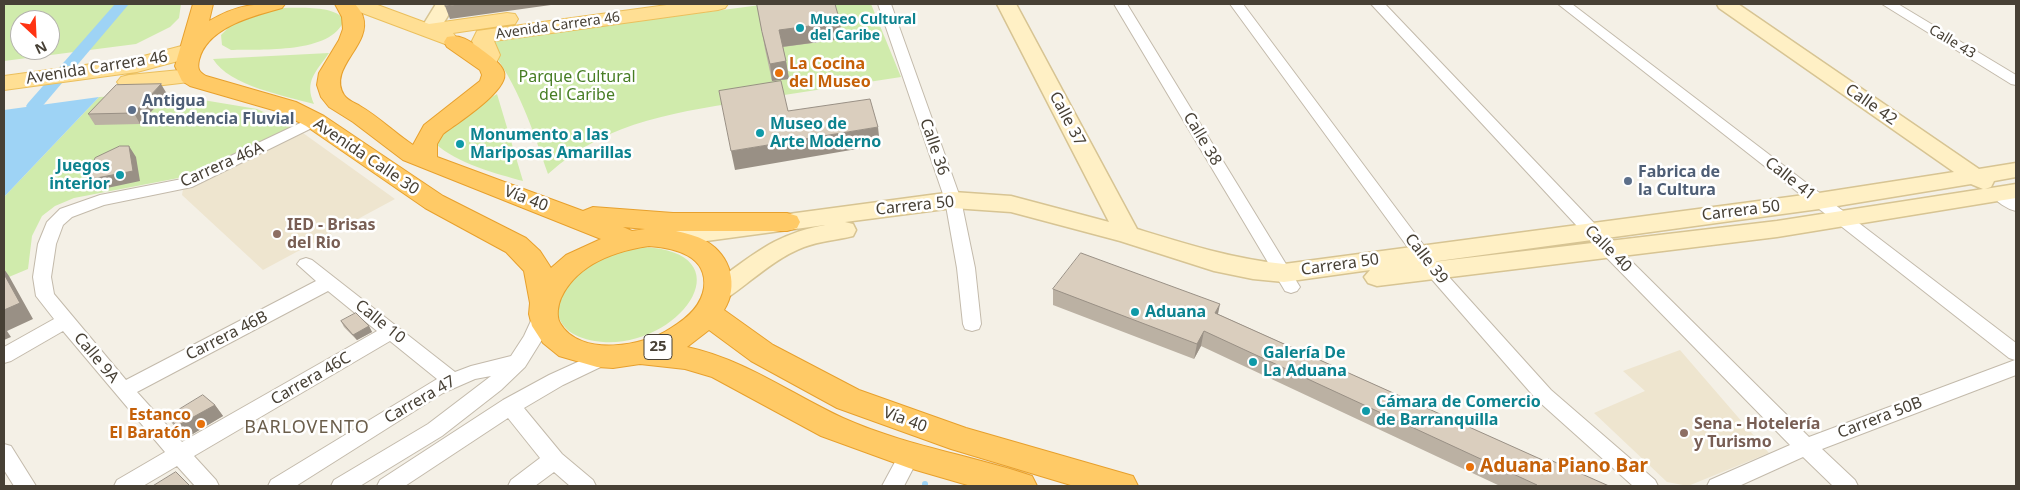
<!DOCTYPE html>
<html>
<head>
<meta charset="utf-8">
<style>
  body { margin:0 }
  #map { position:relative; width:2020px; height:490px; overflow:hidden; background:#f4f0e6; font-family:"Noto Sans",sans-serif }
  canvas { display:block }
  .frame { position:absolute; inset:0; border:5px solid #474035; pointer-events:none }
  .north { position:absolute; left:10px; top:10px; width:50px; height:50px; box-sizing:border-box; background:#fff; border:1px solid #b5b3ae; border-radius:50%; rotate:155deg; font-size:14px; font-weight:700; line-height:20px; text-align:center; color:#474035 }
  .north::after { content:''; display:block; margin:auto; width:18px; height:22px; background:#ff3312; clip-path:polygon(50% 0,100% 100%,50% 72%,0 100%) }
</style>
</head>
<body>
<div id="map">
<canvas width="2020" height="490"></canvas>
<div class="frame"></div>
<div class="north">N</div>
</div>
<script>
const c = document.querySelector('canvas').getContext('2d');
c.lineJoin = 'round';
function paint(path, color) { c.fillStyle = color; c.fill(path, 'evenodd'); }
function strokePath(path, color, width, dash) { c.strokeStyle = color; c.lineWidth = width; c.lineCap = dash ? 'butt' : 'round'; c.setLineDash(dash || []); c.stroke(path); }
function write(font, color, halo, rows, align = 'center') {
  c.font = font + ' "Noto Sans",sans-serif'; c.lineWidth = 5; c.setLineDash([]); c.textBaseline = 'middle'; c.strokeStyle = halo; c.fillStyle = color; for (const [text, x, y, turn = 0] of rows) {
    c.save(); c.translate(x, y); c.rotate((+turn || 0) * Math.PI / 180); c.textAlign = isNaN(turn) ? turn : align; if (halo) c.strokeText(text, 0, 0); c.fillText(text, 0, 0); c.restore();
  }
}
paint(new Path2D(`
  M303,133l92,66 -132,71 -81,-75 1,-6z
  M1680,350l89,103 -81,33 -21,-4 -73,-69 51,-22 -22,-20z`), '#eee5cf');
paint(new Path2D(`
  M4,4h177l-2,14 -9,9 -34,17 -132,17zM20,20h30v30h-30z
  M768,4h103l30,73c-48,7 -95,15 -143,22 -77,13 -149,20 -210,75 -16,-46 -30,-90 -60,-128l7,-6z
  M281,8c16,0 55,-3 63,12 -12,34 -83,29 -113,30l-9,-5 -1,-10 12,-12z
  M329,53c-13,19 -25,28 -15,51 -28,-8 -85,-18 -101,-45z
  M167,94l90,15 37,17 -105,50 -115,22 -19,8 -13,10 -10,20 -4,33 -24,10v-82l95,-100z
  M497,94l26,87c-26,-7 -67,-18 -87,-37 10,-24 39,-37 61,-50z
  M643,247c104,5 39,100 -40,95 -22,-2 -45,-10 -46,-35 0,-7 0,-13 4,-18 5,-8 16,-14 23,-20 5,-4 12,-11 18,-14 12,-5 28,-6 41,-8z`), '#d0ebac');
paint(new Path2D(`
  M99,97l-95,100v-87z`), '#9ed3f5');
strokePath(new Path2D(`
  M925,484v2`), '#9ed3f5', 6);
paint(new Path2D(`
  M115,4h14l-89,105h-12l-2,-3 2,-3z`), '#9ed3f5');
const street = new Path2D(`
  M878,4h13l70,196 14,68 6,56 -2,5 -7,2 -7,-2 -2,-5 -6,-56 -12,-68z
  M1114,4h13l173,283 -3,4 -6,2 -6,-2z
  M1230,4h13l197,263 111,123 104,90 3,6h-25l-96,-86 -109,-125z
  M1371,4h14l230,241 194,192 206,-77 -6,-2 -451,-354h14l444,339v32l-194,74 33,31 3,6h-25l-30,-29 -64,29h-32l3,-6 80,-35 -188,-192z
  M1882,4h16l118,71v10l-5,-1z
  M315,116l5,2 3,3 -3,3 -128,63 -88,18 -32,12 -9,8 -7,19 -5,33 3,17 72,86 190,-99 -19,-17 3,-4 6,-2 6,2 143,112 16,-6 40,-10 13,-20 12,-26 7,-2 7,2 2,5 -9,23 -18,29 -24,23 -59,46 -82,50h-29l3,-6 94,-56 63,-48 -16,3 -32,14 -147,93h-28l3,-6 166,-101 -47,-38 -196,115 22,24 3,6h-24l-18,-20 -34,20h-29l3,-6 48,-28 -102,-121 -52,30 -7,2v-16l50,-28 -18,-23 -3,-19 5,-33 9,-22 13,-13 40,-14 82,-16zM328,291l49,40 -195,111 -45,-50z
  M1999,189l17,9v13c-9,-2 -20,-9 -25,-17l2,-4z
  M604,350l7,2 3,5 -3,5 -48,23 -39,23 38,46 31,26 3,6h-26l-16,-14 -19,14h-27l3,-6 29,-22 -32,-40 -103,68h-28l3,-6 123,-80 46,-25z
  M4,444l7,2 25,40h-22l-10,-16z
  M909,446l7,3 4,6 -16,31h-22l20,-37z`);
const secondary = new Path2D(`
  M436,4h19l-18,30 -7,2 -7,-2 -3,-4z
  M997,4h19l121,225c49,15 96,30 147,35l535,-71 135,-21 -235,-164 -2,-4h21l241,165 37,-6v14l-22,4 -3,6 -6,2 31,-5v14l-239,39 -400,49 -9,-3 -4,-6 6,-7 -86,12 -31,-3 -39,-8 -94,-30 -109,-29 -58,-4 -108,14 8,2 3,6 -3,6c-16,4 -33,5 -49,11 -29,11 -52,34 -77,51l-9,3 -9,-3 -4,-6 4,-6c43,-29 62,-51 116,-61l-156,21 -9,-2 -3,-6 3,-6 9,-2 284,-38 58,4 98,26zM1971,184l12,5 -206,32 -361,43 403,-55z`);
const primary = new Path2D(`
  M346,4h29l54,20 78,-11 8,1 3,5 -3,5 -8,1 -54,8 3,4 -3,5 -8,2 -96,-36z
  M674,4h54l-3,4 -7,2 -224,31 6,14 -6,12 -8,2 -8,-2 -3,-5 3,-7 -6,-14 5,-10z
  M189,44l8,2 3,5 -3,5 -60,16 -133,18v-14l132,-18z
  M190,69l8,2 3,5 -3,5 -69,8 -8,-2 -4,-5 4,-5 8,-2z`);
const highway = new Path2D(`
  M193,4h20l-4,17c30,-17 42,-17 76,-17l-3,4c-29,8 -75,19 -83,52 -2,9 0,12 7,16l90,26 28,14 119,80 83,42 14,13 11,17 15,-13 35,-16 -198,-79 -50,-38 -24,-15 -8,-10 -4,-12 2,-12 20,-33 4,-11 -1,-12 -7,-13h20c3,4 7,8 8,13 9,28 -36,51 -19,78 3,5 11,8 16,11 19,11 35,27 53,39l11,-20 56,-44 2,-6 -2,-5 -33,-23 -3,-5 3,-5c15,-3 24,5 35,13 8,6 19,13 22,22 6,18 -48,52 -61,62l-6,10v13l146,54 10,-4 80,6h114l10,3 3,6 -3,6 -10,3h-111c10,2 21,5 30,10 25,15 33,45 18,69l49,35 86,45 107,38 167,48 5,10h-64l-123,-37 -114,-41 -86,-47 -42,-31 -22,17c57,12 104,47 156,71 60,27 127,37 189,58l5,10h-66l-62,-18 -88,-32 -109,-59 -27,-8 -45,-5 -27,4 -16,-1 -38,-11 -16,-13 -11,-17 -3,-12 1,-11 -6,-32 -18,-19 -81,-44 -119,-82 -26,-14 -90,-26 -8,-5 -7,-15zM623,227l22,2 -13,2zM649,246c25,2 59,9 55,42 -3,19 -18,31 -33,40 -26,18 -91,30 -111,-5 -4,-7 -2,-18 1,-25 16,-34 54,-47 88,-52z`);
strokePath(street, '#c3baab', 2);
strokePath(secondary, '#d7c493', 3);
strokePath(primary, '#ebbf5d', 2);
strokePath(highway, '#e7a02d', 2);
paint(street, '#fff');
paint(secondary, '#fff0c5');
paint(primary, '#ffdf94');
paint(highway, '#ffca66');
paint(new Path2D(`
  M757,4l83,18 2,17 -59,8 3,14 3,18 -17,2 -7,-32z
  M167,94l-27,30 -45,1 -7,-11z
  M1053,289l165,25 328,148 63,24h-109l-299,-140 -7,13 -141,-54z
  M341,321l28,5 3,6 -15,8 -13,-13z
  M215,405l8,11 -37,22 -10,-10 -9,-11z`), '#bbb1a3');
paint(new Path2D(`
  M464,4h94l-108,15 -5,-13z
  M840,22l2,17 -61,8 -2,-17z
  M786,61l3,18 -17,2 -2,-17z
  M161,84l6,10 -27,30 -6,-11z
  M878,127l2,18 -145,25 -4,-19z
  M129,146l7,11 4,24 -47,10 -7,-11z
  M4,269l5,7 24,43 -26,12 4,6 -7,3z
  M1220,304l-3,15 -2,-6z
  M369,326l3,6 -15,8 -4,-5z
  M1204,331l-3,15 -7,13 3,-15z
  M215,405l8,11 -37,22 -9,-12z`), '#999085');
const building = new Path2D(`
  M447,4h17l-19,2z
  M757,4h78l5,18 -61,8 7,31 -16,3 -8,-32z
  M781,81l7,30 82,-12 8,28 -147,24 -12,-60z
  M161,84l-27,29 -46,1 28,-29z
  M120,146h9l4,25 -47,9 9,-22z
  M1081,253l139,51 -5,9 332,149 1,-3 61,27h-73l1,-1 -333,-154 -7,13 -144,-55z
  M4,274l16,29 -16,7z
  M356,313l13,13 -16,9 -12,-14z
  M203,395l12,10 -38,21 -10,-9z
  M176,472l14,14h-37z`);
paint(building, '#dacebe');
strokePath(building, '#999085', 1);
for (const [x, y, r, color] of [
  [800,28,5,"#0f9aa8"],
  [779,73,5,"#e8710a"],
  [132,110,5,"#5c6f8a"],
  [760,133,5,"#0f9aa8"],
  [460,144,5,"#0f9aa8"],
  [120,175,5,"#0f9aa8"],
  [1628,181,5,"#5c6f8a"],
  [277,234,5,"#8d6e63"],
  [1135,312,5,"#0f9aa8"],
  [1253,362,5,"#0f9aa8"],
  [1366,411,5,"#0f9aa8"],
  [201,424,5,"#e8710a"],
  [1684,433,5,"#8d6e63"],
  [1470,467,5,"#e8710a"]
]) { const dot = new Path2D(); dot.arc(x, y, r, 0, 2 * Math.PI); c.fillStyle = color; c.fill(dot); strokePath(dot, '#fff', 2); }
write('bold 14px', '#0d838f', '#fff', [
  ["Museo Cultural",810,20],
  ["del Caribe",810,36]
], 'left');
write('14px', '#474035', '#fff', [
  ["Avenida Carrera 46",558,26,-8],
  ["Calle 43",1952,42,31]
]);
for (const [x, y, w] of [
  [658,347,28]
]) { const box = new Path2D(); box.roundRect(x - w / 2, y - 12.5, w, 25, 4); c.fillStyle = '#fff'; c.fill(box); strokePath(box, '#474035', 1); }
write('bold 15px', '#474035', null, [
  ["25",658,347]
]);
write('bold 16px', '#c56008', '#fff', [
  ["La Cocina",789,64],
  ["del Museo",789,82],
  ["Estanco",191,415,"right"],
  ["El Baratón",191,433,"right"]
], 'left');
write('16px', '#474035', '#fff', [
  ["Avenida Carrera 46",97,68,-9],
  ["Calle 42",1871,105,35],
  ["Calle 37",1067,119,62],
  ["Calle 38",1202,139,59],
  ["Calle 36",934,147,71],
  ["Avenida Calle 30",366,157,34],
  ["Carrera 46A",222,165,-24],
  ["Calle 41",1790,179,38],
  ["Vía 40",526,199,21],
  ["Carrera 50",915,206,-6],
  ["Carrera 50",1741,211,-7],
  ["Calle 40",1608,249,45],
  ["Calle 39",1426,259,52],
  ["Carrera 50",1340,265,-8],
  ["Calle 10",380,322,39],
  ["Carrera 46B",227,336,-27],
  ["Calle 9A",96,358,50],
  ["Carrera 46C",311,379,-30],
  ["Carrera 47",420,400,-30],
  ["Carrera 50B",1880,418,-21],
  ["Vía 40",905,420,20]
]);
write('16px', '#477d24', '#fff', [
  ["Parque Cultural",577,77],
  ["del Caribe",577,95]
]);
write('bold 16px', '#4e5e75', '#fff', [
  ["Antigua",142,101],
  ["Intendencia Fluvial",142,119],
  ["Fabrica de",1638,172],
  ["la Cultura",1638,190]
], 'left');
write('bold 16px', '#0d838f', '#fff', [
  ["Museo de",770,124],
  ["Arte Moderno",770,142],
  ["Monumento a las",470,135],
  ["Mariposas Amarillas",470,153],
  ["Juegos",110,166,"right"],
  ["interior",110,184,"right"],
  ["Aduana",1145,312],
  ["Galería De",1263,353],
  ["La Aduana",1263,371],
  ["Cámara de Comercio",1376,402],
  ["de Barranquilla",1376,420]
], 'left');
write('bold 16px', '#785e54', '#fff', [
  ["IED - Brisas",287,225],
  ["del Rio",287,243],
  ["Sena - Hotelería",1694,424],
  ["y Turismo",1694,442]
], 'left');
c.letterSpacing = '1px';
write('18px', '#6b5e4b', '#fff', [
  ["BARLOVENTO",307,428]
]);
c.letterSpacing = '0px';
write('bold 19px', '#c56008', '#fff', [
  ["Aduana Piano Bar",1480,467]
], 'left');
</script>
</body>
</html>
